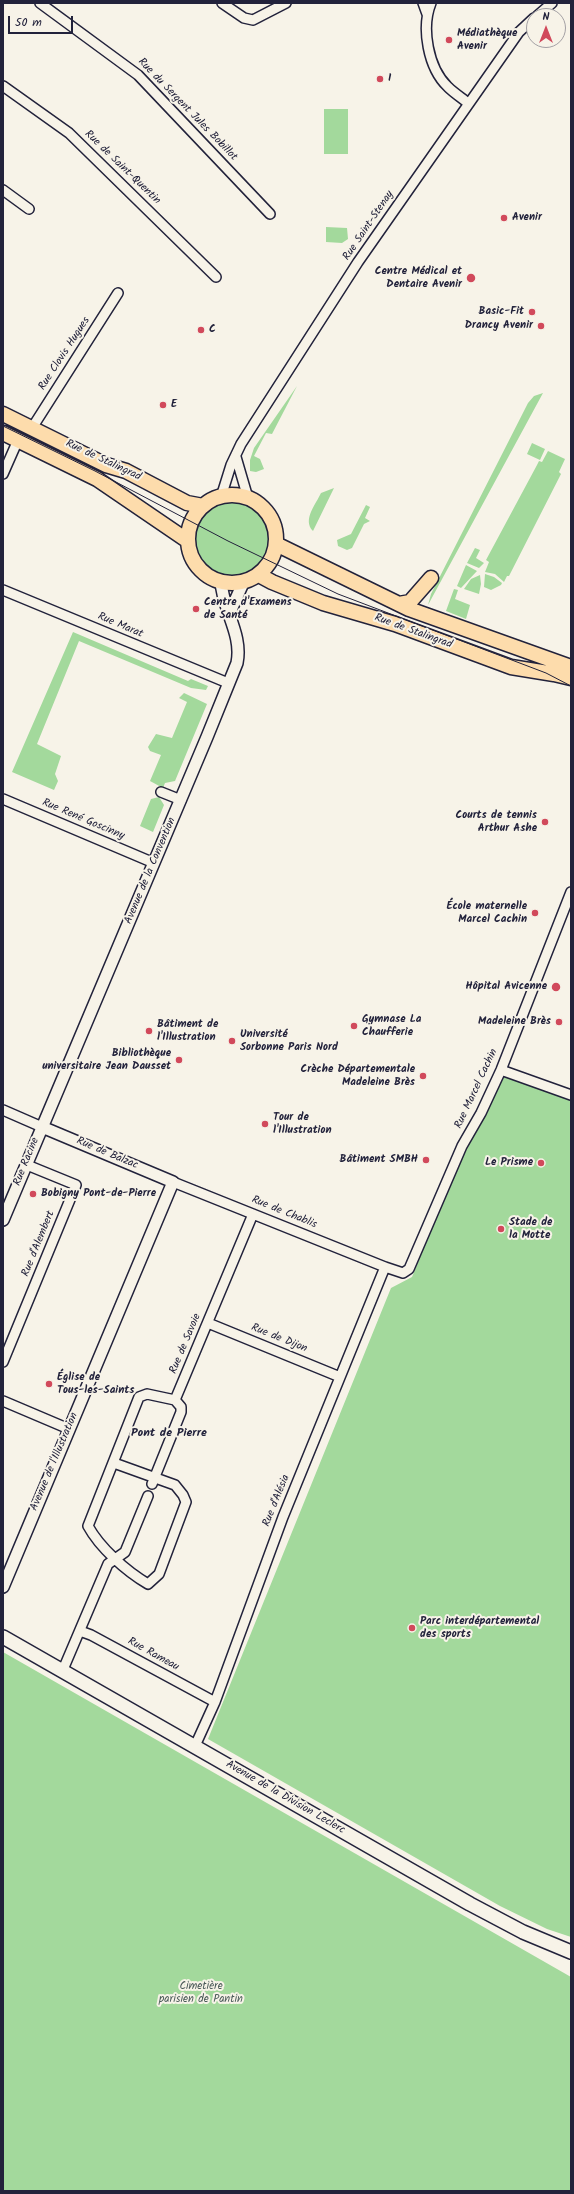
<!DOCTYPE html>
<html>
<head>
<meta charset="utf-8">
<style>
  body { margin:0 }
  #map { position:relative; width:574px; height:2194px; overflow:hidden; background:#f7f3e8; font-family:Kalam,sans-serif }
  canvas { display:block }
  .frame { position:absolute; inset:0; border:4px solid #22223b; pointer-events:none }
  .north { position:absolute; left:526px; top:8px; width:40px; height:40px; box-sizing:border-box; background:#f7f3e8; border:1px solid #a29fa3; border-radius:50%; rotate:0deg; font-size:11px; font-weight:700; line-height:16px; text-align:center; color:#22223b }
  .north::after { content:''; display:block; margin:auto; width:14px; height:18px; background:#d1495b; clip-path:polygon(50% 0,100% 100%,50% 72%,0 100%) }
  .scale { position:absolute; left:8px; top:16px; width:65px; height:18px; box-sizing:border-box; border:2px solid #22223b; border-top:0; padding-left:5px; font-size:12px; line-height:14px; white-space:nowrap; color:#22223b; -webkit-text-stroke:3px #f7f3e8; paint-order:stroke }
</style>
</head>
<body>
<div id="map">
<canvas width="574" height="2194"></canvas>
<div class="frame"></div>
<div class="north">N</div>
<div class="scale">50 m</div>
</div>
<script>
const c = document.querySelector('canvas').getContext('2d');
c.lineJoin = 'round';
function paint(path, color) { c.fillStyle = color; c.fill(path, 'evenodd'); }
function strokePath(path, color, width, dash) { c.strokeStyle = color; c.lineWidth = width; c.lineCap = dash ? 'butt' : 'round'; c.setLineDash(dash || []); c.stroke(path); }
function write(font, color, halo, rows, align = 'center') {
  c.font = font + ' Kalam,sans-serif'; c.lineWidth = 4; c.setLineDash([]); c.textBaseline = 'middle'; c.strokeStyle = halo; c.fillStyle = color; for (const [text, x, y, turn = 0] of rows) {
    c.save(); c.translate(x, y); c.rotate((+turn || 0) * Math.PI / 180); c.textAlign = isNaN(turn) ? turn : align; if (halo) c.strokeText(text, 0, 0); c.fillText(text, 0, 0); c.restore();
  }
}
paint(new Path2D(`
  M324,109h24v45h-24z
  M326,227l21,1 1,11 -6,4 -16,-1z
  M297,386l-25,48 -6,-1 -12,23 6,3 4,10 -8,3 -6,-1v-11l4,-12z
  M543,393l-115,212 3,-11 97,-191 6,-7z
  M532,443l13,6 -5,11 -13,-6z
  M548,451l17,8 -6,13 2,2 -52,102h-2l-3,6 -9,-8 -10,-2 4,-10 -3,-2 51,-95 2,-4 3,1z
  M334,488l-21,43c-11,-11 3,-27 8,-38z
  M193 540a39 39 0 1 1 78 0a39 39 0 1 1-78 0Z
  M366,505l4,2 -5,11 5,3 -6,3 -12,24 -5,2 -9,-4 -1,-6 14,-6z
  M475,548l5,2 -4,8 8,5 -5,5 -12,-5z
  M466,565l11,6 -16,17 -4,-2z
  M485,574l9,3 8,6 -1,2 -10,5 -7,-3z
  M480,575l1,9 -2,10 -15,-5 7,-10z
  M454,589l4,1 -3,9 15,6 -4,14 -20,-8z
  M73,632l115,49 3,-2 17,7 -2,4 -15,-2 -112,-47 -42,103 24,12 -6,18 3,7 -4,9 -42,-18z
  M184,693l23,11 -32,77 -10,2 -2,5 -13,-7 11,-26 -11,-4 -2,-4 8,-13 16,4 15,-36 -8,-4z
  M159,797l5,8 -11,27 -13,-6 11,-27z
  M508,1076l63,23v838l-24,-8 -47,-23 -292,-167 183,-451 21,-11 39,-96 51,-103z
  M3,1652l568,325v214h-568z`), '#a3d99c');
const minor = new Path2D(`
  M40,3l98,72 132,139
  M222,3l22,15 9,2 33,-17
  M423,3l4,11
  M431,3c-10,25 -3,65 17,84 6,6 14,11 20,16
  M537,16l15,-13
  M3,86l66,47 147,144
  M3,190l26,19
  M32,428l86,-135
  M236,457l12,41
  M3,474l15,-34
  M221,497l10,-32 10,-21 117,-182 161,-230 15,-14
  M3,590l225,93
  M161,792l20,8
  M3,799l151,64
  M501,1070l70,25
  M3,1110l39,17
  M173,1182l212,85 18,6 6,-4 53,-123 19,-33 20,-43 70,-178
  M208,1323l132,54
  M3,1362l73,-177 -49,-20
  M175,1400l78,-186
  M3,1401l66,28
  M114,1463l61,22 8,10 3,7 -27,72 -11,10c-22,-13 -48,-36 -60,-58l51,-129 8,-3 28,6
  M152,1484l29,-72v-5l-6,-7
  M80,1631l11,4 124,67
  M62,1672l46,-108 17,-12 23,-56
  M195,1746l20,-44 68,-185 102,-250`);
const tertiary = new Path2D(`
  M230,612l14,-31
  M3,1220l204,-483 30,-74c6,-29 -15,-54 -16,-82
  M3,1587l170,-405 -131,-55`);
const secondary = new Path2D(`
  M3,1637l467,267 53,28 48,20`);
const primary = new Path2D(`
  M3,414l103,51 20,6 61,32 16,3
  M3,433l94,46 91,62
  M188 539a44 44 0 1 1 88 0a44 44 0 1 1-88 0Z
  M276,544l133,65 162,58
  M259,575l13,7 51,21 72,21 116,43 43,7 17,4
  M399,604l11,-2 21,-24`);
strokePath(minor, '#22223b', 12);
strokePath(tertiary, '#22223b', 14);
strokePath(secondary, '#22223b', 16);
strokePath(primary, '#22223b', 17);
strokePath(minor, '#f7f3e8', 9);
strokePath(tertiary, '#f7f3e8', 11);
strokePath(secondary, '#f7f3e8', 13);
strokePath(primary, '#fddcac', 14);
strokePath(new Path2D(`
  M3,426l92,45 133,70 110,53 208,79 25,13`), '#22223b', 1);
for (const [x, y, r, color] of [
  [449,40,4,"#d1495b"],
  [380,79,4,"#d1495b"],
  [504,218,4,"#d1495b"],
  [471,278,5,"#d1495b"],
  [532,312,4,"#d1495b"],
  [541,326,4,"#d1495b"],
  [201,330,4,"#d1495b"],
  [163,405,4,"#d1495b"],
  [196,609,4,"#d1495b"],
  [545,822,4,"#d1495b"],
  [535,913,4,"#d1495b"],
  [556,987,5,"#d1495b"],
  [559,1022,4,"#d1495b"],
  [354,1026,4,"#d1495b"],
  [149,1031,4,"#d1495b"],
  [232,1041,4,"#d1495b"],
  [179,1060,4,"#d1495b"],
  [423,1076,4,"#d1495b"],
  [265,1124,4,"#d1495b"],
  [426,1160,4,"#d1495b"],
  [541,1163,4,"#d1495b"],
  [33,1194,4,"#d1495b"],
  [501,1229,4,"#d1495b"],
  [49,1384,4,"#d1495b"],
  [412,1628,4,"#d1495b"]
]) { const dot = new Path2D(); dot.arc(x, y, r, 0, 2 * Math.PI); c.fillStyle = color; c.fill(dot); strokePath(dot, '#f7f3e8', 1.5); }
write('bold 11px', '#22223b', '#f7f3e8', [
  ["Médiathèque",457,34],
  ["Avenir",457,47],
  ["I",388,79],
  ["Avenir",512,218],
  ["Centre Médical et",462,272,"right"],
  ["Dentaire Avenir",462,285,"right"],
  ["Basic-Fit",524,312,"right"],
  ["Drancy Avenir",533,326,"right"],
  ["C",209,330],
  ["E",171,405],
  ["Centre d'Examens",204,603],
  ["de Santé",204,616],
  ["Courts de tennis",537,816,"right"],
  ["Arthur Ashe",537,829,"right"],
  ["École maternelle",527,907,"right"],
  ["Marcel Cachin",527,920,"right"],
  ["Hôpital Avicenne",547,987,"right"],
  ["Gymnase La",362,1020],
  ["Chaufferie",362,1033],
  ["Madeleine Brès",551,1022,"right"],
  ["Bâtiment de",157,1025],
  ["l'Illustration",157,1038],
  ["Université",240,1035],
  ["Sorbonne Paris Nord",240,1048],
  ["Bibliothèque",171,1054,"right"],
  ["universitaire Jean Dausset",171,1067,"right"],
  ["Crèche Départementale",415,1070,"right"],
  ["Madeleine Brès",415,1083,"right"],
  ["Tour de",273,1118],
  ["l'Illustration",273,1131],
  ["Bâtiment SMBH",418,1160,"right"],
  ["Le Prisme",533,1163,"right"],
  ["Bobigny Pont-de-Pierre",41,1194],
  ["Stade de",509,1223],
  ["la Motte",509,1236],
  ["Église de",57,1378],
  ["Tous-les-Saints",57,1391],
  ["Parc interdépartemental",420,1622],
  ["des sports",420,1635]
], 'left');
write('11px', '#22223b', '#f7f3e8', [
  ["Rue du Sergent Jules Bobillot",187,110,46],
  ["Rue de Saint-Quentin",122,168,44],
  ["Rue Saint-Stenay",369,226,-56],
  ["Rue Clovis Hugues",65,354,-57],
  ["Rue de Stalingrad",103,461,25],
  ["Rue Marat",120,626,23],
  ["Rue de Stalingrad",413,632,20],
  ["Rue René Goscinny",83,820,23],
  ["Avenue de la Convention",151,871,-67],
  ["Rue Marcel Cachin",477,1089,-65],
  ["Rue de Balzac",107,1154,23],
  ["Rue Racine",27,1162,-68],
  ["Rue de Chablis",284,1213,22],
  ["Rue d'Alembert",39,1244,-68],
  ["Rue de Dijon",279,1339,22],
  ["Rue de Savoie",186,1344,-67],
  ["Avenue de l'Illustration",55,1462,-67],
  ["Rue d'Alésia",277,1501,-68],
  ["Rue Rameau",153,1655,29],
  ["Avenue de la Division Leclerc",285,1798,30]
]);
write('11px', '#495958', '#f7f3e8', [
  ["Cimetière",201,1987],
  ["parisien de Pantin",201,2000]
]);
write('bold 12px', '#22223b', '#f7f3e8', [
  ["Pont de Pierre",169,1434]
]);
</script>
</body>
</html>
